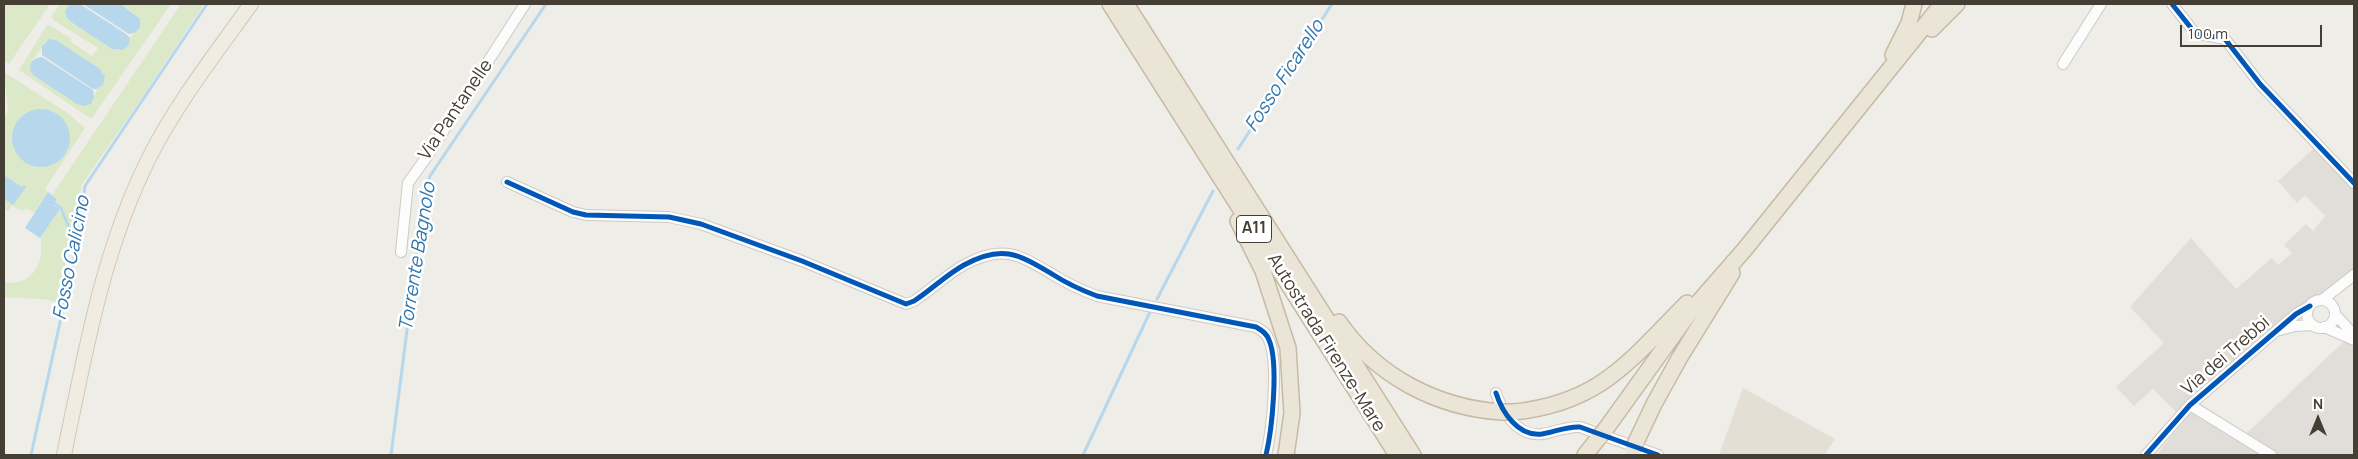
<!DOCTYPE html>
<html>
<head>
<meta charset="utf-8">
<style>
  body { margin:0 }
  #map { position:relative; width:2358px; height:459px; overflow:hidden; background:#eeede8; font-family:Manrope,sans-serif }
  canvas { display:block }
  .frame { position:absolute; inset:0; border:5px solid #443e34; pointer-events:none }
  .north { position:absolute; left:2293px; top:394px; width:50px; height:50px; -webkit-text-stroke:4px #fff; paint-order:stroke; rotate:0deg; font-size:14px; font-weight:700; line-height:20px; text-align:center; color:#443e34 }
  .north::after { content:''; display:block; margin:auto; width:18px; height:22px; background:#443e34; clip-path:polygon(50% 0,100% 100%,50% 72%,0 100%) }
  .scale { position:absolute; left:2180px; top:25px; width:142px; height:22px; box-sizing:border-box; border:2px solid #443e34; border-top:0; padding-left:6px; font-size:15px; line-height:18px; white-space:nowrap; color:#443e34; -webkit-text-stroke:4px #fff; paint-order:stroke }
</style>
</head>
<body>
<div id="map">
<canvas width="2358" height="459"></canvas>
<div class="frame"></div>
<div class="north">N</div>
<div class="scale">100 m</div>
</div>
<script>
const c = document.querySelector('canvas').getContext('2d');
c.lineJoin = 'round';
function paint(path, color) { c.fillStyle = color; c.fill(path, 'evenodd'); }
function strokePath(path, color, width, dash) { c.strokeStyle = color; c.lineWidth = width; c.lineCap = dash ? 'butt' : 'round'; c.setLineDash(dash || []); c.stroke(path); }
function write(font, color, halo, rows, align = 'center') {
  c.font = font + ' Manrope,sans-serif'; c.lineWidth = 5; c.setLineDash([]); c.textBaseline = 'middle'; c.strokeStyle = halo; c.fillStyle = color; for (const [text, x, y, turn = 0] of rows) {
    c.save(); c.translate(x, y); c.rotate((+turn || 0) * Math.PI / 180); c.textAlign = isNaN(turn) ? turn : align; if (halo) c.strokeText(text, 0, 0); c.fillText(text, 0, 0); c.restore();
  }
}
paint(new Path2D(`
  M1743,388l92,51 -9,14 3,2h-110z`), '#e3dfd5');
paint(new Path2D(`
  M2321,142l33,36v96l-35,26 -6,2 -6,12 -30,17 -97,85 -27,-27 -19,17 -18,-19 48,-44 -34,-36 61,-69 45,51 36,-31 6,7 14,-12 -8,-8 22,-21 7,7 12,-15 -20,-21 -8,8 -19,-22z
  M2354,332v123h-198l43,-52 48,30z`), '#e1ded9');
paint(new Path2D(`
  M4,4h46l-41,60 -5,-3z
  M60,4h10l-5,10 3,6 41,27 10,4 10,-6 1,-7c1,-3 4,-3 6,-6 9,-13 -6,-22 -15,-28h50l-79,114 -4,-1 -69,-47 28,-45 4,1 21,13 -2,2 22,15 6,-8 -45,-28 -1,-4zM46,41l57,34v10l-6,4 -3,8 -14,8 -49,-33v-9z
  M181,4h23l-65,98 -57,82 -10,49 -10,-27 -7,-4 2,-4 -5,-3z
  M4,72l65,42 16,14 -40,61 3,3 -14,21 -8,-5 -3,3 -11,-5 -4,5 -4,-2v-10l9,6 9,-18 -18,-12v-58l4,-6z
  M60,209l10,27 -12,67c-17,-7 -35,-3 -54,-6v-15c27,6 42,-20 36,-44z`), '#dbe9c8');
paint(new Path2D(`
  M70,4h10l46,30 4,4 -1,7 -6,5 -11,-1 -41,-27 -5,-5 -1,-6z
  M83,4h38l19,15v8l-5,6 -6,1z
  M49,39l7,1 44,29 3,6 2,-1 -2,11 -6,4h-4l-51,-34v-9z
  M42,57l51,33 1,7 -3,7 -7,2 -7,-2 -44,-29c-6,-9 -2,-17 9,-18z
  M12 138a29 29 0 1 1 58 0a29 29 0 1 1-58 0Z
  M4,175l18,12 2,-2 2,2 -13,18 -9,-6z
  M48,192l9,7 -4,6 7,4 -20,29 -15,-10z`), '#b7d7ed');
strokePath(new Path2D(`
  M1238,149l94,-145
  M54,203l7,5 15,38
  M1157,299l56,-108
  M31,455l47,-215 7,-54 122,-182
  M391,455l34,-265 5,-14 116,-172
  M1083,455l67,-143`), '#b7d7ed', 3);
const minor = new Path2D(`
  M2172,4l23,29 30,6 35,45 94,99
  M2063,64l38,-60
  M507,182l66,30 13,3 83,2 32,7 101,37 104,43 8,-3c17,-11 32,-26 50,-36 38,-21 54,-11 88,9 14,9 29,16 45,22l159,31c5,3 11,6 13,13 10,23 3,90 -3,115
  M401,252l7,-69 20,-28 97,-151
  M2322,300l32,-25
  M2307 314a14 14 0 1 1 28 0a14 14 0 1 1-28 0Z
  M2335,314l19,21
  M2324,327l30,13
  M2280,330l15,-4 18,-1
  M1496,393c6,19 22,44 46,41 13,-2 25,-8 38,-7l78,28
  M2190,405l81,50
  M2146,455l44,-50 106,-91 14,-8`);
const major = new Path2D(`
  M64,455c21,-101 38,-203 85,-297 27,-54 67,-105 102,-154`);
const highway = new Path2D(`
  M1110,4l287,451
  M1126,4l287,451
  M1932,29l25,-25
  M1893,55l16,-32 5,-19
  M1238,221l25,50 25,77 4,65 -6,42
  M1339,322c37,54 98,86 163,90
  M1514,412c87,-9 116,-52 173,-109
  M1605,430l85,-118 55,-63 197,-245
  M1636,442l18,-38 26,-47 52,-84
  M1585,455l15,-19`);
strokePath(minor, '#cccac5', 12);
strokePath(major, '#d0c9b5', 16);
strokePath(highway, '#c6baa3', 18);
strokePath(minor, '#fcfcfc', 10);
strokePath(major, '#f0ece2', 14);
strokePath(highway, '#ebe5d8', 15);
const highwayBridge = new Path2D(`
  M1502,412h12
  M1600,436l5,-6
  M1633,449l3,-7`);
strokePath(highwayBridge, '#c6baa3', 18, []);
strokePath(highwayBridge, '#ebe5d8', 15);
strokePath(new Path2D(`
  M2172,4l23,29 30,6 35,45 94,99
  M507,182l66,30 13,3 83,2 32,7 101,37 104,43 8,-3c17,-11 32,-26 50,-36 38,-21 54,-11 88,9 14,9 29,16 45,22l159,31c5,3 11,6 13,13 10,23 3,90 -3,115
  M1496,393c6,19 22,44 46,41 13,-2 25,-8 38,-7l78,28
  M2146,455l44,-50 106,-91 14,-8`), '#0057b8', 5);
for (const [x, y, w] of [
  [1254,229,35]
]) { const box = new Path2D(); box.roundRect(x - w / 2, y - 13.5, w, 27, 4); c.fillStyle = '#fff'; c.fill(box); strokePath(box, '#443e34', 1); }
write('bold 16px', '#443e34', null, [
  ["A11",1254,229]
]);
write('18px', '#443e34', '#fff', [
  ["Via Pantanelle",456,110,-56],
  ["Autostrada Firenze-Mare",1326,343,58],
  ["Via dei Trebbi",2226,356,-41]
]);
write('italic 19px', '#2f77ae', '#fff', [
  ["Fosso Ficarello",1285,76,-57],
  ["Torrente Bagnolo",418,257,-81],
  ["Fosso Calicino",72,258,-79]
]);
</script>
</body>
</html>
